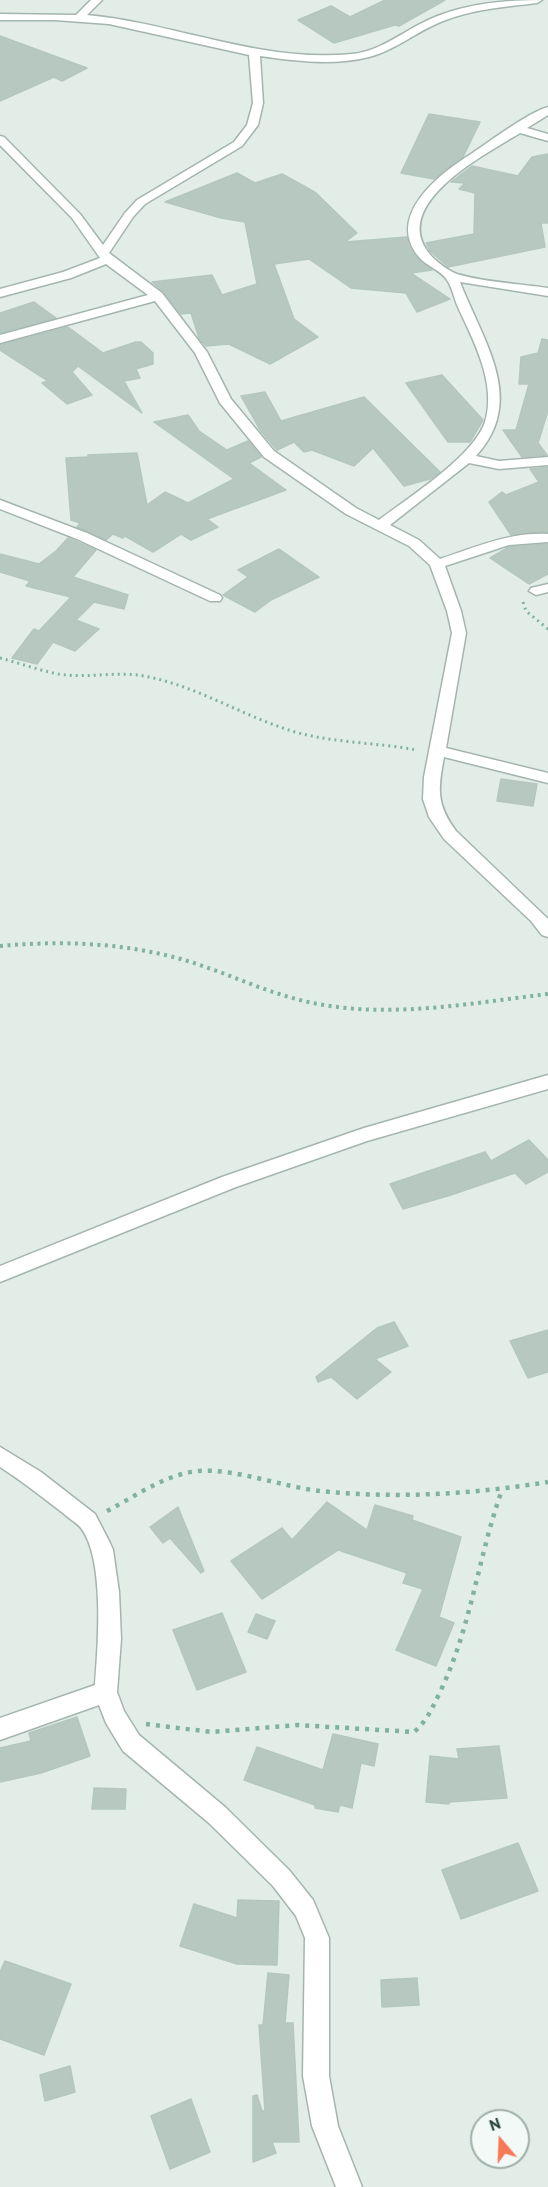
<!DOCTYPE html>
<html>
<head>
<meta charset="utf-8">
<style>
  body { margin:0 }
  #map { position:relative; width:548px; height:2187px; overflow:hidden; background:#e2ede8; font-family:"PT Sans",sans-serif }
  canvas { display:block }
  .north { position:absolute; left:470px; top:2109px; width:60px; height:60px; box-sizing:border-box; background:#f3f9f6; border:2px solid #9fafa9; border-radius:50%; rotate:341deg; font-size:16px; font-weight:700; line-height:24px; text-align:center; color:#213f36 }
  .north::after { content:''; display:block; margin:auto; width:21px; height:27px; background:#f77956; clip-path:polygon(50% 0,100% 100%,50% 72%,0 100%) }
</style>
</head>
<body>
<div id="map">
<canvas width="548" height="2187"></canvas>
<div class="north">N</div>
</div>
<script>
const c = document.querySelector('canvas').getContext('2d');
c.lineJoin = 'round';
function paint(path, color) { c.fillStyle = color; c.fill(path, 'evenodd'); }
function strokePath(path, color, width, dash) { c.strokeStyle = color; c.lineWidth = width; c.lineCap = dash ? 'butt' : 'round'; c.setLineDash(dash || []); c.stroke(path); }
const building = new Path2D(`
  M385,0h60l-46,26 -4,-1 -61,18 -36,-23 33,-14 19,11z
  M0,36l87,32 -25,13 -8,-4 -54,24z
  M429,114l51,8 -17,35 -29,22 -33,-6z
  M548,154v69h-7l4,24 -97,20 -18,-16 -4,-8 48,-9 1,-41 -16,-4 6,-6 -14,-1 21,-16 46,10 14,-19z
  M237,173l18,10 27,-9 22,12 12,7 41,40 -12,9 62,-5 10,21 15,12 -21,3 39,26 -33,13 -11,-19 -55,-5 -42,-29 -35,5 20,55 24,18 -48,27 -41,-20 -23,2 -7,-8 -8,-25 -10,1 -17,-22 -12,-10 60,-7 10,20 35,-11 -12,-62 -24,-4 -56,-16z
  M34,302l22,16 -56,15v-20z
  M68,327l35,26 33,-11h5l12,11v11l-17,5 4,9 -16,3 18,32 -64,-47 -6,6 20,23 -25,9 -25,-21 6,-2 -48,-31v-5z
  M542,339l6,1v71l-10,32 9,12 -25,2 -19,-27h13l13,-46h-10l2,-27 17,-4z
  M442,375l41,45 -13,22h-22l-42,-59z
  M265,392l16,29 83,-24 76,75 -10,7 -26,7 -31,-38 -19,18 -42,-16 -8,2 -10,-10 -17,8 -17,-20 -19,-34z
  M188,415l11,16 28,19 21,-9 13,16 -12,6 37,27 -79,29 11,8 -27,13 -10,-6 -28,18 -28,-16 -2,2 -10,-4 -7,6 -29,-13 3,-4 -9,-3 -5,-62 22,-1v-2l49,-2 10,52 18,-13 23,11 46,-24 -80,-57z
  M548,467v65l-37,3 -22,-33 13,-10 4,3 33,-13 -9,-13z
  M68,538l28,12 -23,27 55,18 -4,14 -30,-7 -18,18 23,9 -24,22 -22,-9 -16,22 -25,-6 22,-29 5,2 32,-34 -45,-11 4,-5 -30,-9v-18l39,10 17,-13z
  M548,544v30l-19,10 -39,-26 19,-11z
  M279,549l40,28 -48,23 -16,12 -32,-17 25,-18 -10,-7z
  M501,779l36,5 -4,22 -36,-5z
  M529,1140l19,20v12l-22,12 -11,-11 -64,22 -48,14 -13,-25 95,-32 6,9z
  M394,1322l14,24 -33,13 16,13 -34,27 -26,-22 -13,5 -2,-5 61,-49z
  M548,1330v42l-20,6 -18,-37z
  M327,1502l40,28 8,-25 38,11 -1,4 49,17 -22,80 15,6 -18,43 -40,-16 27,-61 -20,-6 4,-10 -69,-23 -76,49 -31,-38 51,-33 10,12z
  M178,1507l26,64 -3,2 -31,-35 -7,5 -13,-16z
  M222,1613l24,59 -49,18 -24,-60z
  M256,1614l19,7 -8,18 -19,-7z
  M77,1717l13,39 -49,17 -41,9v-34l31,-7 -2,-8z
  M333,1734l45,10 -4,22 -13,-3 -9,45 -12,-3 -2,7 -23,-4v-3l-71,-25 13,-33 66,23z
  M499,1746l8,52 -58,4v2l-23,-2 4,-46 29,3 -2,-10z
  M94,1788l32,1 -1,20h-33z
  M518,1843l20,48 -77,28 -19,-49z
  M238,1900l41,1 -2,64 -40,-1 -57,-18 14,-42 43,14z
  M5,1961l66,23 -27,71 -44,-16v-67z
  M268,1973l21,2 -4,48h8l6,119h-27l4,11 -23,9v-66l4,-1 5,16h3l-6,-86h4z
  M417,1978l2,27 -37,2 -1,-27z
  M70,2066l5,26 -30,9 -5,-26z
  M191,2099l19,53 -40,17 -19,-53z`);
paint(building, '#b7c8c1');
strokePath(building, '#b4c7bf', 1.5);
const minor = new Path2D(`
  M91,0h11l-15,15c89,8 173,48 265,39 31,-3 55,-26 83,-37 34,-14 71,-17 107,-17l-5,3c-32,4 -64,6 -94,18 -26,10 -47,29 -74,36 -35,9 -74,4 -109,-1l3,47 -5,22 -16,21 -97,58 -12,13 -24,36 53,40 45,59 24,47 43,52 82,57 23,12c30,-23 94,-63 106,-98 12,-39 -12,-82 -28,-117 -3,-8 -5,-18 -10,-25 -6,-10 -21,-14 -28,-23 -34,-41 20,-83 52,-103 18,-12 58,-42 77,-47v8l-21,13 21,6v7l-28,-8c-32,20 -125,67 -94,116 5,9 22,22 31,25 26,8 64,10 91,14v8l-88,-14c22,58 68,118 16,174l23,5 49,-4v8l-49,4 -30,-6 -79,62 29,15 21,19c36,-12 70,-27 108,-25v8l-39,3 -64,21 16,45 5,22 -20,115 102,25v10l-104,-26c-6,32 -8,47 12,74l92,88v18l-6,-2 -11,-14 -87,-82 -15,-22 -6,-18 1,-22 28,-144 -5,-22 -17,-46 -21,-19 -63,-32 -82,-57 -44,-54 -25,-50 -40,-52 -155,42v-8l148,-40 -42,-31 -35,14 -71,19v-8l63,-17 37,-14 -28,-40 -72,-73v-9l4,1 76,77 23,31 22,-32 12,-13 97,-58 13,-17 6,-22 -4,-48 -140,-31 -54,-4h-55v-6l76,1z
  M0,500l87,33 133,62 2,3 -2,3h-10l-133,-62 -77,-30z
  M548,584v8l-12,3 -7,-4 2,-3z
  M548,1075v14l-181,52 -131,46 -236,95v-16l222,-89 142,-49z
  M0,1447l41,25 54,42 15,29 3,7 6,42 2,47 -4,53 7,19 15,24 86,72 64,63 24,30 16,38v138l9,50 24,61h-26l-24,-61 -9,-50 2,-138 -9,-22 -23,-30 -64,-63 -86,-72 -17,-28 -7,-18 -99,35v-22l95,-33c3,-38 10,-126 -14,-157 -5,-6 -13,-10 -18,-15 -21,-16 -41,-32 -63,-46z`);
strokePath(minor, '#a4b5af', 3);
strokePath(new Path2D(`
  M523,602l3,9 22,18
  M0,658c19,5 38,12 58,16 30,5 61,-4 91,3 48,10 91,37 137,52 39,14 89,13 131,21`), '#81b2a1', 3, [2, 4]);
strokePath(new Path2D(`
  M0,946c67,-6 133,-3 197,18 39,13 76,31 116,39 77,16 158,0 235,-9`), '#81b2a1', 4, [3, 4.5]);
strokePath(new Path2D(`
  M107,1511c29,-15 58,-37 92,-40 35,-3 84,16 121,20 76,8 153,3 228,-9
  M146,1724l65,8 87,-7 116,7c14,-12 19,-26 27,-42 31,-66 37,-133 61,-200`), '#81b2a1', 4.5, [4, 6]);
paint(minor, '#fff');
</script>
</body>
</html>
